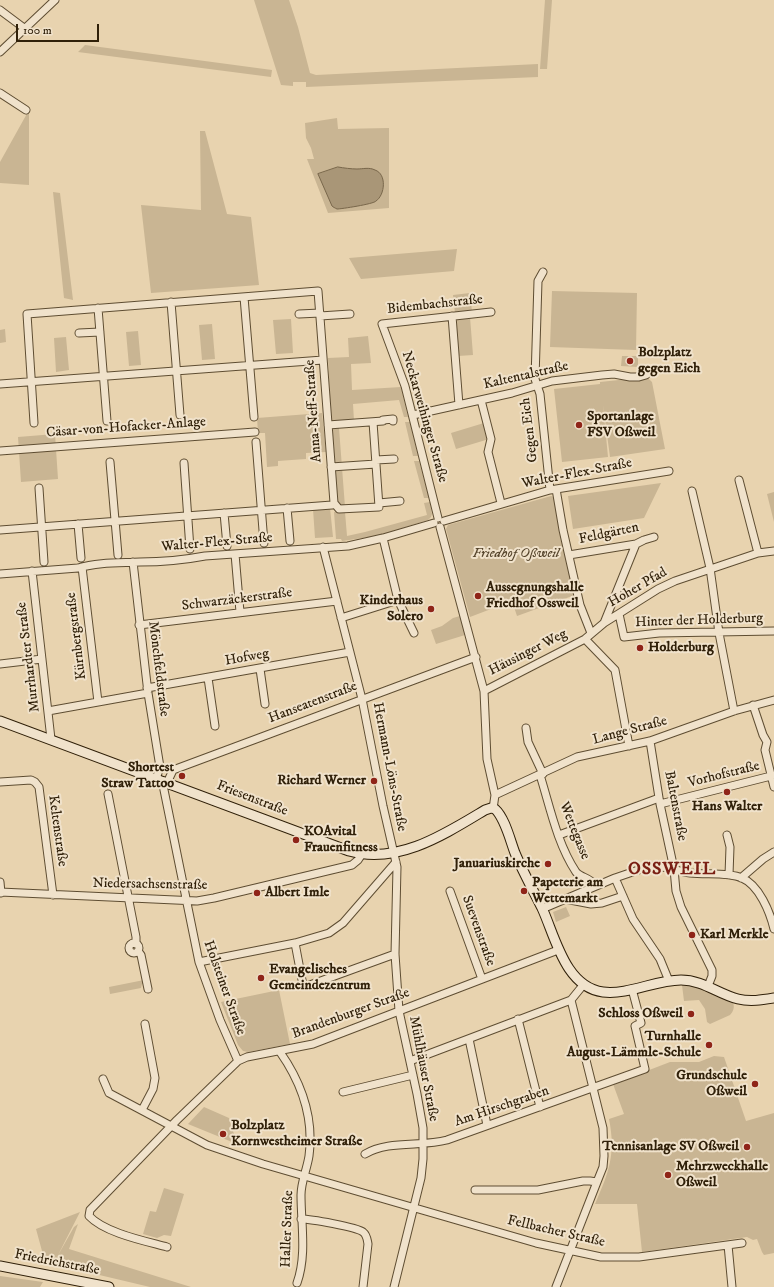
<!DOCTYPE html>
<html>
<head>
<meta charset="utf-8">
<style>
  body { margin:0 }
  #map { position:relative; width:774px; height:1287px; overflow:hidden; background:#e8d3af; font-family:"IM FELL DW Pica",serif }
  canvas { display:block }
  .scale { position:absolute; left:16px; top:24px; width:83px; height:18px; box-sizing:border-box; border:2px solid #302009; border-top:0; padding-left:5px; font-size:12px; line-height:14px; white-space:nowrap; color:#302009; -webkit-text-stroke:3px #f0e2cb; paint-order:stroke }
</style>
</head>
<body>
<div id="map">
<canvas width="774" height="1287"></canvas>
<div class="scale">100 m</div>
</div>
<script>
const c = document.querySelector('canvas').getContext('2d');
c.lineJoin = 'round';
function paint(path, color) { c.fillStyle = color; c.fill(path, 'evenodd'); }
function strokePath(path, color, width, dash) { c.strokeStyle = color; c.lineWidth = width; c.lineCap = dash ? 'butt' : 'round'; c.setLineDash(dash || []); c.stroke(path); }
function write(font, color, halo, rows, align = 'center') {
  c.font = font + ' "IM FELL DW Pica",serif'; c.lineWidth = 4; c.setLineDash([]); c.textBaseline = 'middle'; c.strokeStyle = halo; c.fillStyle = color; for (const [text, x, y, turn = 0] of rows) {
    c.save(); c.translate(x, y); c.rotate((+turn || 0) * Math.PI / 180); c.textAlign = isNaN(turn) ? turn : align; if (halo) c.strokeText(text, 0, 0); c.fillText(text, 0, 0); c.restore();
  }
}
paint(new Path2D(`
  M254,0h35l9,27 12,46 6,2 222,-11v13l-232,10v-5h-13v4l-12,-1z
  M545,0h7l-5,69h-7z
  M85,45l187,25 -1,7 -193,-25z
  M29,110v75l-29,-2v-21z
  M337,118l1,11 51,-1v80l-61,5 -21,-54h7l-3,-11 -5,-10 -1,-15z
  M200,131h5l22,83 24,3 8,68 -108,8 -10,-88 60,5z
  M53,192l7,1 13,107 -9,-2z
  M457,249l-3,22 -93,8 -12,-21z
  M552,291l85,2 -1,57 -86,-3z
  M470,293l2,19 -17,1 -2,-18z
  M470,317l3,38 -15,1 -3,-37z
  M291,319l2,34 -17,1 -3,-34z
  M212,324l3,35 -13,1 -3,-35z
  M5,329l1,13 -6,1v-13z
  M138,331l3,34 -12,1 -3,-34z
  M368,336l3,27 -20,1 1,26 49,-3 7,30h-4l-5,-17 -46,4 1,17 -21,2 -2,-2 -3,-63 21,-1 -1,-19z
  M66,337l3,33 -13,2 -2,-34z
  M622,356h16v11l-17,-1z
  M647,377l5,5 13,67 -55,8 -7,-52 5,52 -46,5 -8,-73 46,-5v-2z
  M322,413l4,39 -20,1v6c-10,1 -19,1 -28,2v5l-11,1 -2,-34h-7l-1,-15z
  M405,422h5l8,34h-5z
  M484,423l5,16 -33,10 -5,-16z
  M334,428h5l6,79h-4l-3,-3 -6,-73z
  M55,434l3,45 -37,3 -3,-45z
  M414,461h5l10,37h-5z
  M661,483l-17,35 -71,11 -5,-33z
  M774,492v30l-7,-28z
  M551,496l3,1 6,39 15,59 -58,21 -5,-15 -42,16 -24,-88 2,-4z
  M430,502l2,12 -1,3 -3,3 -51,16 -35,5 -1,-2h-5l-2,-27h11l2,24 18,-4 62,-17 -3,-12z
  M330,508l3,29 -18,1 -2,-29z
  M460,616l5,19 -29,9 -5,-14 11,-4 11,-8z
  M566,907l4,9 -14,6 -3,-10z
  M144,980v4h-2l-1,4 -31,6 -1,-7z
  M682,985l14,1 37,17c2,4 0,9 -3,12l-20,9 -3,-2 -2,-13 -6,-9 -15,1z
  M279,990l11,54 -42,8 -5,-1 -5,-6 -17,-43z
  M714,1056l10,1 22,64 28,-8v140l-10,2 -2,-3 -5,-13 -4,1 -6,-3 -105,15 -5,-48h-42c14,-32 21,-50 14,-85l15,-5 -11,-30 57,-22h29z
  M204,1107l25,11 8,26 -49,-20z
  M164,1188l20,6 -13,42 -7,-1 -7,3 -14,-4 7,-23 6,1z
  M80,1212l-23,45 -5,7 -7,-2 -9,-33z
  M78,1224l-9,25 122,38h-41l-97,-23 21,-37z
  M0,1276l43,6 -3,5h-40z`), '#c9b593');
const water = new Path2D(`
  M338,167c6,1 13,2 19,2 6,0 12,-2 18,1 12,4 10,25 1,31 -2,3 -35,8 -39,8 -2,-1 -4,-2 -5,-3l-14,-32z`);
paint(water, '#a99677');
strokePath(water, '#79674b', 1);
const street = new Path2D(`
  M0,10l24,18
  M0,52l55,-52
  M0,93l26,17
  M543,272l-5,9 -3,98 5,15 10,96
  M244,297l10,120
  M171,302l9,113
  M98,308l9,113
  M299,314l21,-1
  M320,316l30,-2
  M452,316l7,89
  M79,333l21,-1
  M0,384l323,-24
  M481,400l10,39 -3,13 13,51
  M413,415l99,-22 40,-12 50,-6 12,-1 16,3h9l7,-2
  M34,423l-7,-109 291,-23 16,212
  M328,425l55,-4v-1l10,-1v2
  M256,442l8,101
  M0,451l255,-19
  M376,460l18,-1
  M110,462l8,93
  M184,463l6,86
  M331,467l45,-3
  M739,480l19,73
  M39,488l5,74
  M556,489l7,41 17,75 11,28
  M692,491l18,77 9,65 15,78
  M334,503l5,6 40,-2 -6,-85
  M379,503l21,-2
  M287,508l3,33
  M224,513l3,33
  M438,518l-33,-132 -23,-62 109,-12
  M444,521l106,-31 119,-19
  M78,524l3,34
  M440,527l44,164 3,68 8,36 -2,14
  M0,530l332,-25 2,-2
  M323,547l39,152 21,107 14,61 -2,87 4,57 18,83 6,34v31l-2,19 -27,109
  M235,554l5,58
  M569,555l67,-11 8,-4 10,-3
  M133,562l15,131 12,74 -4,12
  M82,567l16,135
  M32,571l19,168
  M0,574l78,-6c20,-6 41,-5 62,-6 21,0 44,-2 65,-6l143,-10 35,-8 51,-15
  M398,600l16,33
  M619,614l5,23 35,-4 115,-2
  M341,618l57,-18 -15,-62
  M604,623l32,-79
  M139,625l198,-24
  M585,639l30,31 14,76
  M0,664l42,-5
  M260,669l5,35
  M208,678l7,48
  M147,688l203,-36
  M484,691l101,-52 19,-16 54,-34 17,-8 83,-28 16,-2
  M753,705l10,30 4,7 -2,8 9,37
  M48,711l100,-18
  M526,728l2,14 15,32
  M650,741l10,63 14,65 2,22 5,16 31,63v6l-4,10
  M540,775c10,32 17,68 36,97 5,6 14,5 20,14
  M164,781l-1,4 36,177 21,58 18,41
  M0,782l31,-2 4,2 4,5 14,108
  M167,783l6,-13 303,-113
  M108,794l28,143v7
  M495,795l82,-38 73,-16 84,-30 40,-11
  M660,804l111,-28
  M559,835l100,-37
  M727,835l3,12 -1,28
  M615,878l18,41 27,40 9,22
  M741,878l22,-19 11,-7
  M0,882l1,11
  M450,891l32,88
  M0,892l197,9 17,-3 138,-33 6,-5 4,-6
  M565,899l26,5 11,-1 21,-7
  M542,909l73,-31 35,-12c14,-1 26,5 40,7 16,2 37,-1 52,5 17,7 28,34 32,51
  M295,943l7,37 1,4 4,2 88,-32
  M129 948a5 5 0 1 1 10 0a5 5 0 1 1-10 0Z
  M138,951l3,4 7,34
  M199,962l96,-19 34,-10 14,-10 53,-61
  M518,1019l22,88
  M469,1039l18,86
  M280,1052c21,30 34,66 29,104 -2,13 -8,26 -8,39 0,29 6,60 -4,88
  M410,1061l161,-61 13,-16
  M103,1079l6,14 98,52 56,19 273,79 65,14h38l103,-14
  M343,1092l70,-17
  M142,1110l11,-21 2,-11 -10,-54
  M365,1154c23,-14 57,-7 82,-14l198,-71 -10,-43 6,-3 -9,-34
  M475,1190h63l45,-9h7l7,1
  M301,1219c10,0 55,8 62,13 4,3 4,7 5,12l-5,43
  M728,1245l4,42
  M167,1247c-22,-6 -62,-14 -78,-31l1,-6 87,-90 61,-59 9,-4 66,-13 245,-94
  M556,1287l41,-105 6,-15 1,-11 -1,-28 -32,-128`);
const secondary = new Path2D(`
  M0,721l349,130c49,14 96,-17 136,-41l6,-2 4,1c10,9 15,31 20,44 8,19 18,37 27,55 13,28 23,79 61,84 26,3 52,-12 78,-12 22,0 37,14 57,19 12,3 24,1 36,-1
  M0,1266l109,21`);
strokePath(street, '#5e4d32', 9);
strokePath(secondary, '#302009', 11);
strokePath(street, '#f0e2cb', 7);
strokePath(secondary, '#f0e2cb', 9);
for (const [x, y, r, color] of [
  [630,361,4,"#8f2418"],
  [579,425,4,"#8f2418"],
  [478,596,4,"#8f2418"],
  [431,609,4,"#8f2418"],
  [640,648,4,"#8f2418"],
  [182,776,4,"#8f2418"],
  [374,781,4,"#8f2418"],
  [727,792,4,"#8f2418"],
  [296,840,4,"#8f2418"],
  [548,864,4,"#8f2418"],
  [524,891,4,"#8f2418"],
  [257,893,4,"#8f2418"],
  [692,935,4,"#8f2418"],
  [261,978,4,"#8f2418"],
  [691,1014,4,"#8f2418"],
  [709,1045,4,"#8f2418"],
  [755,1084,4,"#8f2418"],
  [223,1134,4,"#8f2418"],
  [747,1147,4,"#8f2418"],
  [668,1175,4,"#8f2418"]
]) { const dot = new Path2D(); dot.arc(x, y, r, 0, 2 * Math.PI); c.fillStyle = color; c.fill(dot); strokePath(dot, '#f0e2cb', 1.5); }
write('14px', '#302009', '#f0e2cb', [
  ["Bidembachstraße",435,305,-6],
  ["Kaltentalstraße",526,376,-13],
  ["Anna-Neff-Straße",314,411,-94],
  ["Neckarweihinger Straße",424,417,74],
  ["Cäsar-von-Hofacker-Anlage",126,428,-4],
  ["Gegen Eich",530,430,-97],
  ["Walter-Flex-Straße",577,474,-11],
  ["Feldgärten",609,534,-12],
  ["Walter-Flex-Straße",217,543,-5],
  ["Hoher Pfad",638,588,-30],
  ["Schwarzäckerstraße",237,600,-7],
  ["Hinter der Holderburg",699,621,-2],
  ["Kürnbergstraße",77,636,-97],
  ["Häusinger Weg",528,653,-27],
  ["Murrhardter Straße",29,657,-97],
  ["Hofweg",247,658,-10],
  ["Mönchfeldstraße",158,669,83],
  ["Hanseatenstraße",313,703,-21],
  ["Lange Straße",630,731,-15],
  ["Hermann-Löns-Straße",389,767,79],
  ["Vorhofstraße",724,775,-14],
  ["Friesenstraße",252,799,21],
  ["Baltenstraße",675,806,79],
  ["Keltenstraße",57,831,82],
  ["Wettegasse",574,831,68],
  ["Niedersachsenstraße",150,885,1],
  ["Suevenstraße",478,931,70],
  ["Holsteiner Straße",224,988,70],
  ["Brandenburger Straße",351,1014,-20],
  ["Mühlhäuser Straße",423,1069,79],
  ["Am Hirschgraben",502,1107,-19],
  ["Haller Straße",288,1229,-88],
  ["Fellbacher Straße",556,1232,13],
  ["Friedrichstraße",57,1263,11]
]);
write('bold 14px', '#302009', '#f0e2cb', [
  ["Bolzplatz",638,353],
  ["gegen Eich",638,369],
  ["Sportanlage",587,417],
  ["FSV Oßweil",587,433],
  ["Aussegnungshalle",486,588],
  ["Friedhof Ossweil",486,604],
  ["Kinderhaus",423,601,"right"],
  ["Solero",423,617,"right"],
  ["Holderburg",648,648],
  ["Shortest",174,768,"right"],
  ["Straw Tattoo",174,784,"right"],
  ["Richard Werner",366,781,"right"],
  ["Hans Walter",727,807,"center"],
  ["KOAvital",304,832],
  ["Frauenfitness",304,848],
  ["Januariuskirche",540,864,"right"],
  ["Papeterie am",532,883],
  ["Wettemarkt",532,899],
  ["Albert Imle",265,893],
  ["Karl Merkle",700,935],
  ["Evangelisches",269,970],
  ["Gemeindezentrum",269,986],
  ["Schloss Oßweil",683,1014,"right"],
  ["Turnhalle",701,1037,"right"],
  ["August-Lämmle-Schule",701,1053,"right"],
  ["Grundschule",747,1076,"right"],
  ["Oßweil",747,1092,"right"],
  ["Bolzplatz",231,1126],
  ["Kornwestheimer Straße",231,1142],
  ["Tennisanlage SV Oßweil",739,1147,"right"],
  ["Mehrzweckhalle",676,1167],
  ["Oßweil",676,1183]
], 'left');
write('italic 14px', '#56452c', '#f0e2cb', [
  ["Friedhof Oßweil",516,554]
]);
c.letterSpacing = '1px';
write('bold 18px', '#7a1f14', '#f0e2cb', [
  ["OSSWEIL",672,870]
]);
c.letterSpacing = '0px';
</script>
</body>
</html>
